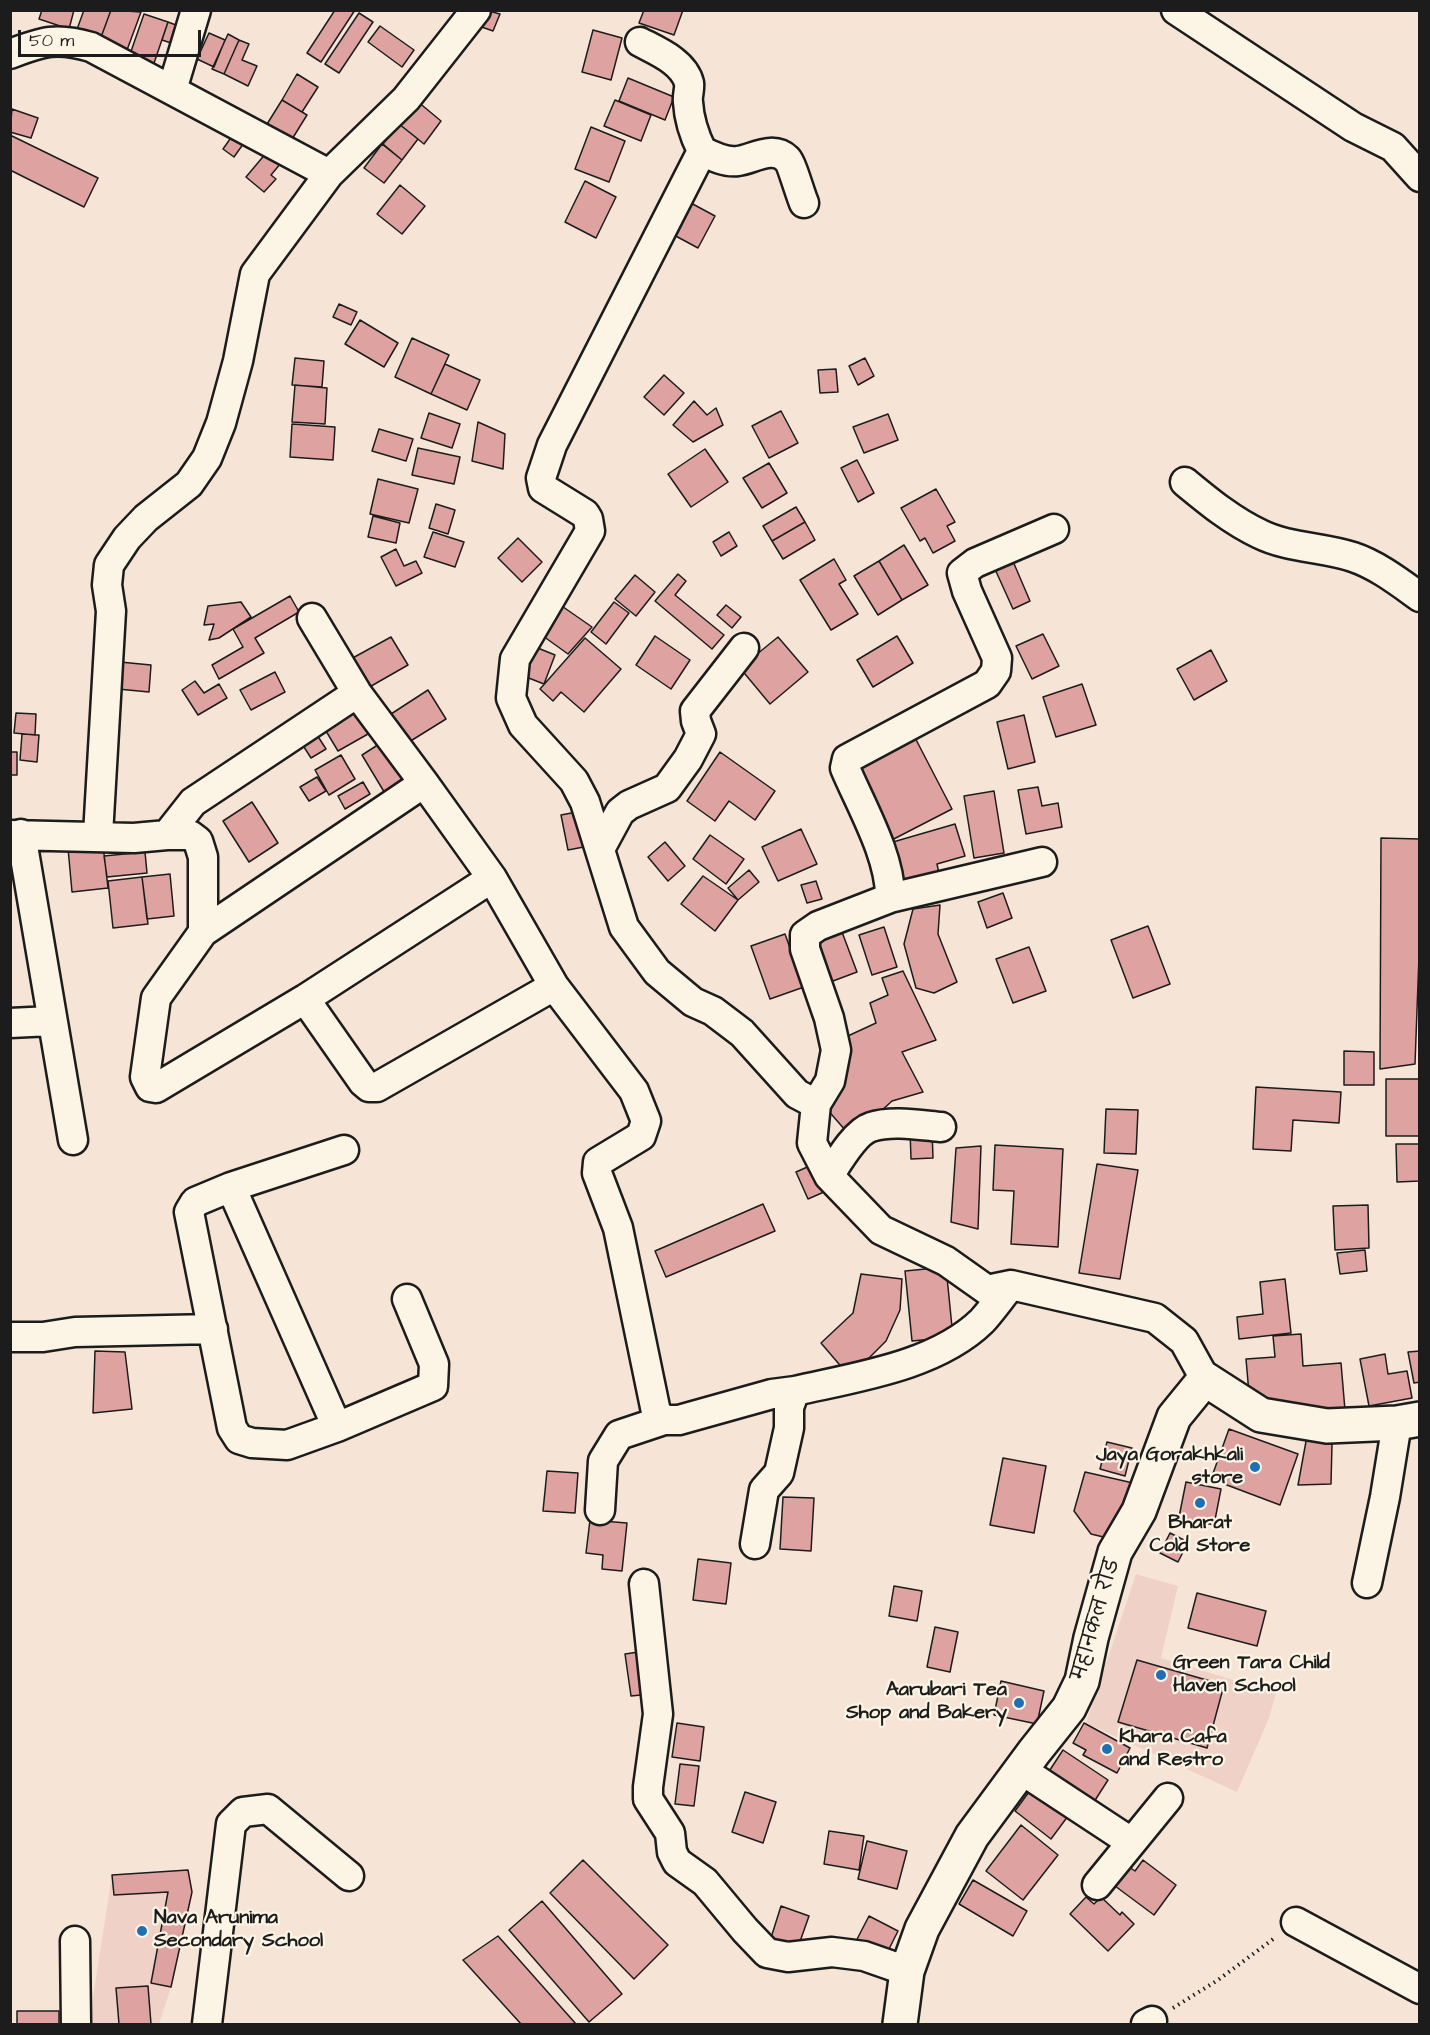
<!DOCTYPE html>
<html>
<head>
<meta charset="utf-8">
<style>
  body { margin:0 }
  #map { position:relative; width:1430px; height:2035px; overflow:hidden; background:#f6e5d7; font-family:"Architects Daughter",sans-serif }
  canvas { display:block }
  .frame { position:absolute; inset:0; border:12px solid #1c1c1c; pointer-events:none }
  .scale { position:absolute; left:18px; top:30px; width:183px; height:27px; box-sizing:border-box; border:3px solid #1c1c1c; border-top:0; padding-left:8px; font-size:18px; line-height:21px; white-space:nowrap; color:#1c1c1c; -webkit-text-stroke:4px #fcf5e5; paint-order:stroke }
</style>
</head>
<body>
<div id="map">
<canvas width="1430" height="2035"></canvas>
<div class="frame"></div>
<div class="scale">50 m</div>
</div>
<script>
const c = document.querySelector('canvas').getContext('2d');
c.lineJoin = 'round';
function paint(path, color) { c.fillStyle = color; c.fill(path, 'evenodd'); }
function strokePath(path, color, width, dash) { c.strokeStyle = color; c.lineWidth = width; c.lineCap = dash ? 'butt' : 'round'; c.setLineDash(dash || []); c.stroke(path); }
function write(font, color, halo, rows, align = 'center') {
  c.font = font + ' "Architects Daughter","Playpen Sans Deva",sans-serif'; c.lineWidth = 4.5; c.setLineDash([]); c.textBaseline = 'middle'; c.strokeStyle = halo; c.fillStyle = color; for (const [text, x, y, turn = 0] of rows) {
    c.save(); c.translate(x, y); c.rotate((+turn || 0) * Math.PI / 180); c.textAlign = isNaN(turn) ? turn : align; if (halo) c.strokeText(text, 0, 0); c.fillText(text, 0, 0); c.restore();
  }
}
paint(new Path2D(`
  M1136,1574l42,12 -17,72 115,35 -7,25 -32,74 -151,-69z
  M188,1870l-17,117 -12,37h-67l-1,-14 21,-135z`), '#efd1c7');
const building = new Path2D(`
  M42,10h32l-5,19 -30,-10z
  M84,10h27l-11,30 -24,-8z
  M111,10l30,2 -14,38 -27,-10z
  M335,10h20l-34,52 -14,-9z
  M485,10l15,4 -7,17 -14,-5z
  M644,10h39l-9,25 -35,-12z
  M359,13l14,9 -34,51 -14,-9z
  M144,14l24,8 -16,47 -24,-9z
  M168,22l21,8 -6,17 -21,-7z
  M380,26l34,24 -12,17 -34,-25z
  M593,30l29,8 -11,42 -29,-8z
  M209,33l16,7 -11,27 -17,-8z
  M228,34l11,6 -15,34 -12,-5z
  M239,40l10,4 -7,16 15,6 -9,20 -24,-12z
  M297,74l21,13 -16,25 -20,-12z
  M628,78l46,19 -9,23 -46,-19z
  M282,100l25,15 -18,29 -25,-15z
  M615,100l36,15 -10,26 -37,-15z
  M417,101l24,20 -17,23 -25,-20z
  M12,109l26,9 -7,20 -21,-6z
  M399,124l19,15 -16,21 -19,-16z
  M591,127l34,14 -16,41 -34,-13z
  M235,132l11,8 -12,17 -11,-8z
  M10,135l88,43 -14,29 -74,-37z
  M382,144l20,16 -18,23 -20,-15z
  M267,152l14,11 -10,12 5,4 -12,13 -18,-15z
  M585,181l31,16 -20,41 -31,-16z
  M400,185l25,21 -23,28 -25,-20z
  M689,202l26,14 -17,32 -26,-14z
  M339,304l18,8 -6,13 -18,-8z
  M360,320l38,23 -14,24 -39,-23z
  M412,338l37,17 -18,39 -36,-17z
  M295,358l29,3 -2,26 -30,-2z
  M865,358l9,18 -16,9 -9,-19z
  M445,364l35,16 -13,30 -36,-16z
  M836,369l2,23 -18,1 -2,-23z
  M664,375l20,18 -20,22 -20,-18z
  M295,385l32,3 -2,36 -33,-2z
  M694,401l13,14 9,-7 7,17 -30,17 -20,-17z
  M781,411l17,32 -29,15 -17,-32z
  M429,413l31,11 -8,24 -31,-10z
  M888,414l10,26 -34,13 -11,-26z
  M478,422l27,12 -2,35 -31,-8z
  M292,424l43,3 -2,33 -43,-3z
  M379,429l34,10 -7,22 -34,-10z
  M418,448l42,9 -6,27 -42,-9z
  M705,449l23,33 -37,25 -23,-33z
  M857,460l17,33 -16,9 -17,-34z
  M769,463l18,30 -25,15 -19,-30z
  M378,479l40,10 -9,34 -39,-9z
  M936,489l19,33 -8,4 8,15 -22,12 -8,-15 -5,3 -19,-33z
  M436,504l19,6 -7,24 -19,-6z
  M796,507l9,15 -33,19 -9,-15z
  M373,516l27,7 -4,20 -28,-6z
  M805,522l10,18 -32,19 -11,-18z
  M433,532l31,10 -9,25 -31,-10z
  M729,532l8,14 -16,10 -8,-14z
  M518,538l24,24 -20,20 -24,-24z
  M904,545l24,40 -26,15 -23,-39z
  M396,549l8,17 12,-5 6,12 -26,13 -15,-29z
  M834,559l12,21 -7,4 19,30 -27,16 -31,-50z
  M1012,559l18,42 -17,8 -19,-42z
  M879,561l23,39 -24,15 -24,-39z
  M678,574l8,7 -11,14 49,40 -12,14 -57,-48z
  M635,575l20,17 -19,24 -21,-17z
  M290,596l9,16 -44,26 9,15 -45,26 -7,-14 31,-18 -10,-18z
  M241,602l10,15 -32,21 -10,2 5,-16 -10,1 4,-19z
  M556,602l36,25 -24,27 -32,-23z
  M614,602l15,11 -23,31 -15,-12z
  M726,605l15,12 -9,11 -15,-13z
  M1043,634l16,32 -27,13 -16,-33z
  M655,636l35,24 -19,29 -35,-24z
  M897,636l16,27 -40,24 -16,-27z
  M391,637l17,28 -42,24 -17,-29z
  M778,637l30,35 -38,32 -30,-36z
  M585,638l36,31 -37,43 -23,-20 -8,9 -13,-12z
  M528,644l27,11 -11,29 -28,-11z
  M1211,650l16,31 -33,19 -17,-31z
  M120,662l31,3 -2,27 -31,-3z
  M275,672l10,20 -34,18 -11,-20z
  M195,681l9,12 15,-9 8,14 -29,17 -16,-25z
  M1082,684l14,41 -40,12 -13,-40z
  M428,690l18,29 -37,23 -18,-28z
  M353,708l15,26 -30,17 -15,-25z
  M16,713l20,1 -1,21 -21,-2z
  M1024,715l11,47 -27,7 -11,-47z
  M312,727l14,22 -15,9 -14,-22z
  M911,730l41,79 -66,34 -40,-79z
  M22,734l17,1 -2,27 -17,-2z
  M384,741l24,41 -22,13 -24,-40z
  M10,752h7v23h-7z
  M720,752l55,39 -20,29 -26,-19 -14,20 -28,-20z
  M341,755l14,24 -26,16 -14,-25z
  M317,777l9,14 -17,10 -9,-14z
  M363,782l7,12 -25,15 -7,-13z
  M1038,787l4,19 16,-3 4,24 -36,7 -8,-44z
  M994,791l10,62 -30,5 -10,-62z
  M252,802l26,41 -29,19 -26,-41z
  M587,810l7,35 -26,5 -7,-35z
  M955,824l10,32 -28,8 4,19 -36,8 -12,-49z
  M801,829l16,35 -39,17 -16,-34z
  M710,835l34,24 -18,25 -33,-25z
  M1381,838l39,1v90l-5,135 -35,5z
  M665,842l20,24 -17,15 -20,-24z
  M103,845l5,43 -36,4 -4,-44z
  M145,852l2,21 -40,4 -3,-21z
  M749,870l10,12 -21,18 -10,-12z
  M170,874l4,42 -27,3 -5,-42z
  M703,876l35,24 -23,31 -34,-27z
  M142,877l6,47 -35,4 -5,-47z
  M816,881l6,18 -15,4 -6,-18z
  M1003,893l9,25 -25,10 -9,-26z
  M940,905l-2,29 19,48 -23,11 -18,-5 -12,-44 9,-35z
  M839,924l18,48 -32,12 -18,-47z
  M1148,926l22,58 -37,14 -22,-58z
  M884,927l13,40 -25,8 -13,-40z
  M785,934l19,53 -34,12 -19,-53z
  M1029,947l17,44 -33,12 -17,-44z
  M903,971l33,69 -34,12 21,40 -31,9 -40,37 -26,-30 11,-67 39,-18 -6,-20 18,-8 -6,-17z
  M1344,1051l30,1v33h-30z
  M1386,1079h34v57h-34z
  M1256,1087l85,5 -2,31 -46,-3 -2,31 -38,-2z
  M1106,1109l32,1 -2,44 -32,-1z
  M932,1129l1,29 -22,1 -1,-29z
  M1396,1144h24v37l-23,1z
  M995,1145l68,4 -5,98 -47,-3 3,-53 -21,-1z
  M981,1146l-3,83 -27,-7 5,-74z
  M821,1161l12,27 -25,11 -12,-27z
  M1097,1164l41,6 -18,109 -41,-6z
  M763,1204l12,27 -109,46 -11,-26z
  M1368,1205l1,43 -34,2 -2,-44z
  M1365,1250l2,21 -27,3 -3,-21z
  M946,1267l7,70 -41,4 -7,-70z
  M861,1274l41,5 -2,31 -14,31 -36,36 -29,-34 32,-30z
  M1285,1279l6,54 -52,6 -2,-22 26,-3 -3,-32z
  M1301,1334l2,32 38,-3 4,47 -61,6 -34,-11 -4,-46 29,-2 -2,-21z
  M95,1351l30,1 7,57 -39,4z
  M1420,1351v31l-6,1 -6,-31z
  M1385,1354l3,20 19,-3 5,27 -43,8 -9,-47z
  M1229,1429l69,25 -18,51 -69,-26z
  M1307,1436l25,8 -1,40 -33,1z
  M1107,1442l25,6 -7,28 -25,-7z
  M1003,1458l43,8 -12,67 -44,-8z
  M547,1471l31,2 -3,40 -32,-2z
  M1085,1472l48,11 -13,58 -29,-7 -17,-23z
  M1186,1482l35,7 -7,36 -35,-8z
  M783,1497l31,1 -3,53 -31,-2z
  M590,1520l37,3 -5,48 -20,-2 1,-14 -17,-2z
  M1170,1533l18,9 -10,20 -18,-9z
  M698,1559l33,4 -5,41 -33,-4z
  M894,1586l28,5 -5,30 -28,-5z
  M1197,1593l69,18 -9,35 -69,-18z
  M935,1627l23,5 -8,40 -23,-5z
  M645,1651l6,43 -20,2 -6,-42z
  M1137,1660l87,25 -17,63 -89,-26z
  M1001,1681l43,10 -7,33 -43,-9z
  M677,1723l27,4 -4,34 -28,-4z
  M1084,1723l46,25 -13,25 -34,-18 3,-5 -13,-7z
  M1063,1750l45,30 -16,25 -48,-26z
  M680,1764l19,2 -5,40 -19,-2z
  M1034,1785l37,27 -20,27 -36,-28z
  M745,1792l31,10 -13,41 -31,-11z
  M1021,1825l37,30 -35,45 -37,-29z
  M829,1831l35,5 -5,34 -35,-6z
  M867,1841l40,10 -10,38 -39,-10z
  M583,1860l85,85 -34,34 -84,-86z
  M1143,1860l33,25 -22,30 -43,-32 14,-19 10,7z
  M188,1870l4,22 -21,95 -20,-4 17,-91 -54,3 -2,-20z
  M973,1880l54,31 -14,25 -54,-32z
  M1086,1897l8,7 7,-7 19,18 2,-3 12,12 -26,27 -38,-37z
  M542,1901l80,93 -33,28 -80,-92z
  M781,1906l28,10 -12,34 -27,-9z
  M869,1916l29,15 -15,30 -29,-16z
  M498,1936l78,88h-55l-58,-64z
  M148,1986l3,38h-32l-3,-36z
  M17,2011h42v13h-42z`);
paint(building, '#dea3a1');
strokePath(building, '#1c1c1c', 1.5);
const minor = new Path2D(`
  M1176,10l177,117 40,20 27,30
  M640,42c17,9 44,20 49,41 1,6 -2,13 -1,19 1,18 6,33 14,49
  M10,54c33,-13 47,-17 81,-7l238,127
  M172,90l24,-80
  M804,203c-4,-9 -12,-39 -17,-44 -14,-14 -34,0 -49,2 -12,2 -26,-5 -36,-10l-150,294 -11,33 2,10 42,26 3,5 2,12 -75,128 -4,39 12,27 51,56 11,21 39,125 33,45 36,30 20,9 29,22 55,61 19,10
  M1185,482c23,19 47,39 75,52 28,14 63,13 93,23 24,8 46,25 67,40
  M1054,529l-79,34 -13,10 5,18 30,67 -1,13 -9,13 -140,75 -2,9c16,38 46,89 45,130l-72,28 -13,9v14l24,69 7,32 -6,31 -14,23 -4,39 17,33 52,54 65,31 41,29 24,-5 144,33 29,23 21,38
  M312,618l45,75 67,90 68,95 62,108 80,105 12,30 -5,15 -43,26 -1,11 21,55 38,184 8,8h15l93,-26 23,-3
  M424,783l-221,149 -47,66 -11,79 5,10 6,1 149,-89 187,-121
  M21,834l52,306
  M10,835l124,3 33,-3h23l8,6 5,16v75
  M98,835l13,-224 -4,-26 2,-20 18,-27 19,-20 43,-34 18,-26 14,-35 17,-62 17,-87 74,-100 77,-75 70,-89
  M167,835l26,-33 164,-109
  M600,849l20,-37 9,-7 38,-17 21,-29 13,-25 -5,-13 -1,-10 49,-63
  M890,898l152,-36
  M305,999l58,83 6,5h8l177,-101
  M10,1023l41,-2
  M344,1150l-113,37 -36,15 -6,10 43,216 7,11 13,4 35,2 50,-18 96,-41 1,-22 -27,-65
  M829,1176c9,-14 26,-44 42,-49 20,-7 49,-2 70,0
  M231,1187l106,240
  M10,1337h33l32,-5 138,-3
  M600,1510l3,-49 16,-26 45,-15
  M755,1544l9,-54 15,-17 10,-45v-21l6,-16c61,-14 141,-25 187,-70 10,-11 19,-24 29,-36
  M1367,1583l18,-86 12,-74
  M644,1584l14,130 -10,73v12l22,34 2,19 5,10 28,20 40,48 22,23 21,4 44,-5 32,4 43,15
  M1020,1769l111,73
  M1097,1885l71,-87
  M1296,1922l124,67
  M75,1941l1,83
  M207,2024l24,-200 12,-12 25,-3 81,67
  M1146,2024l6,-3`);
const secondary = new Path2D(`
  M900,2024l7,-53 15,-42 50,-93 62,-84 35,-44 13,-27 9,-43 24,-86 24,-41 35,-94 31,-38 56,36 66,11 70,-3 23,-4`);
strokePath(minor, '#1c1c1c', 33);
strokePath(secondary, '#1c1c1c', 38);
strokePath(new Path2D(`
  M1173,2008l45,-28 58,-43`), '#1c1c1c', 4, [1.5, 4.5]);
strokePath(minor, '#fcf5e5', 28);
strokePath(secondary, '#fcf5e5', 33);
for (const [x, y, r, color] of [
  [1255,1467,6,"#1f6fb2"],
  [1200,1503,6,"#1f6fb2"],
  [1161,1675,6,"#1f6fb2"],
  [1019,1703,6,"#1f6fb2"],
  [1107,1749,6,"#1f6fb2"],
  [142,1931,6,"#1f6fb2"]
]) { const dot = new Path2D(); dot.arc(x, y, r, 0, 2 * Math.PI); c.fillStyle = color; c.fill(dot); strokePath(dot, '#fcf5e5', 2); }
write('bold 20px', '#1c1c1c', '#fcf5e5', [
  ["Jaya Gorakhkali",1243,1456,"right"],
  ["store",1243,1479,"right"],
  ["Bharat",1200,1524,"center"],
  ["Cold Store",1200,1547,"center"],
  ["Green Tara Child",1173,1664],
  ["Haven School",1173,1687],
  ["Aarubari Tea",1007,1691,"right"],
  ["Shop and Bakery",1007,1714,"right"],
  ["Khara Cafa",1119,1738],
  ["and Restro",1119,1761],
  ["Nava Arunima",154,1919],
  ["Secondary School",154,1942]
], 'left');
write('20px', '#1c1c1c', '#fcf5e5', [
  ["महानकल रोड",1097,1620,-74]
]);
</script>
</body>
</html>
